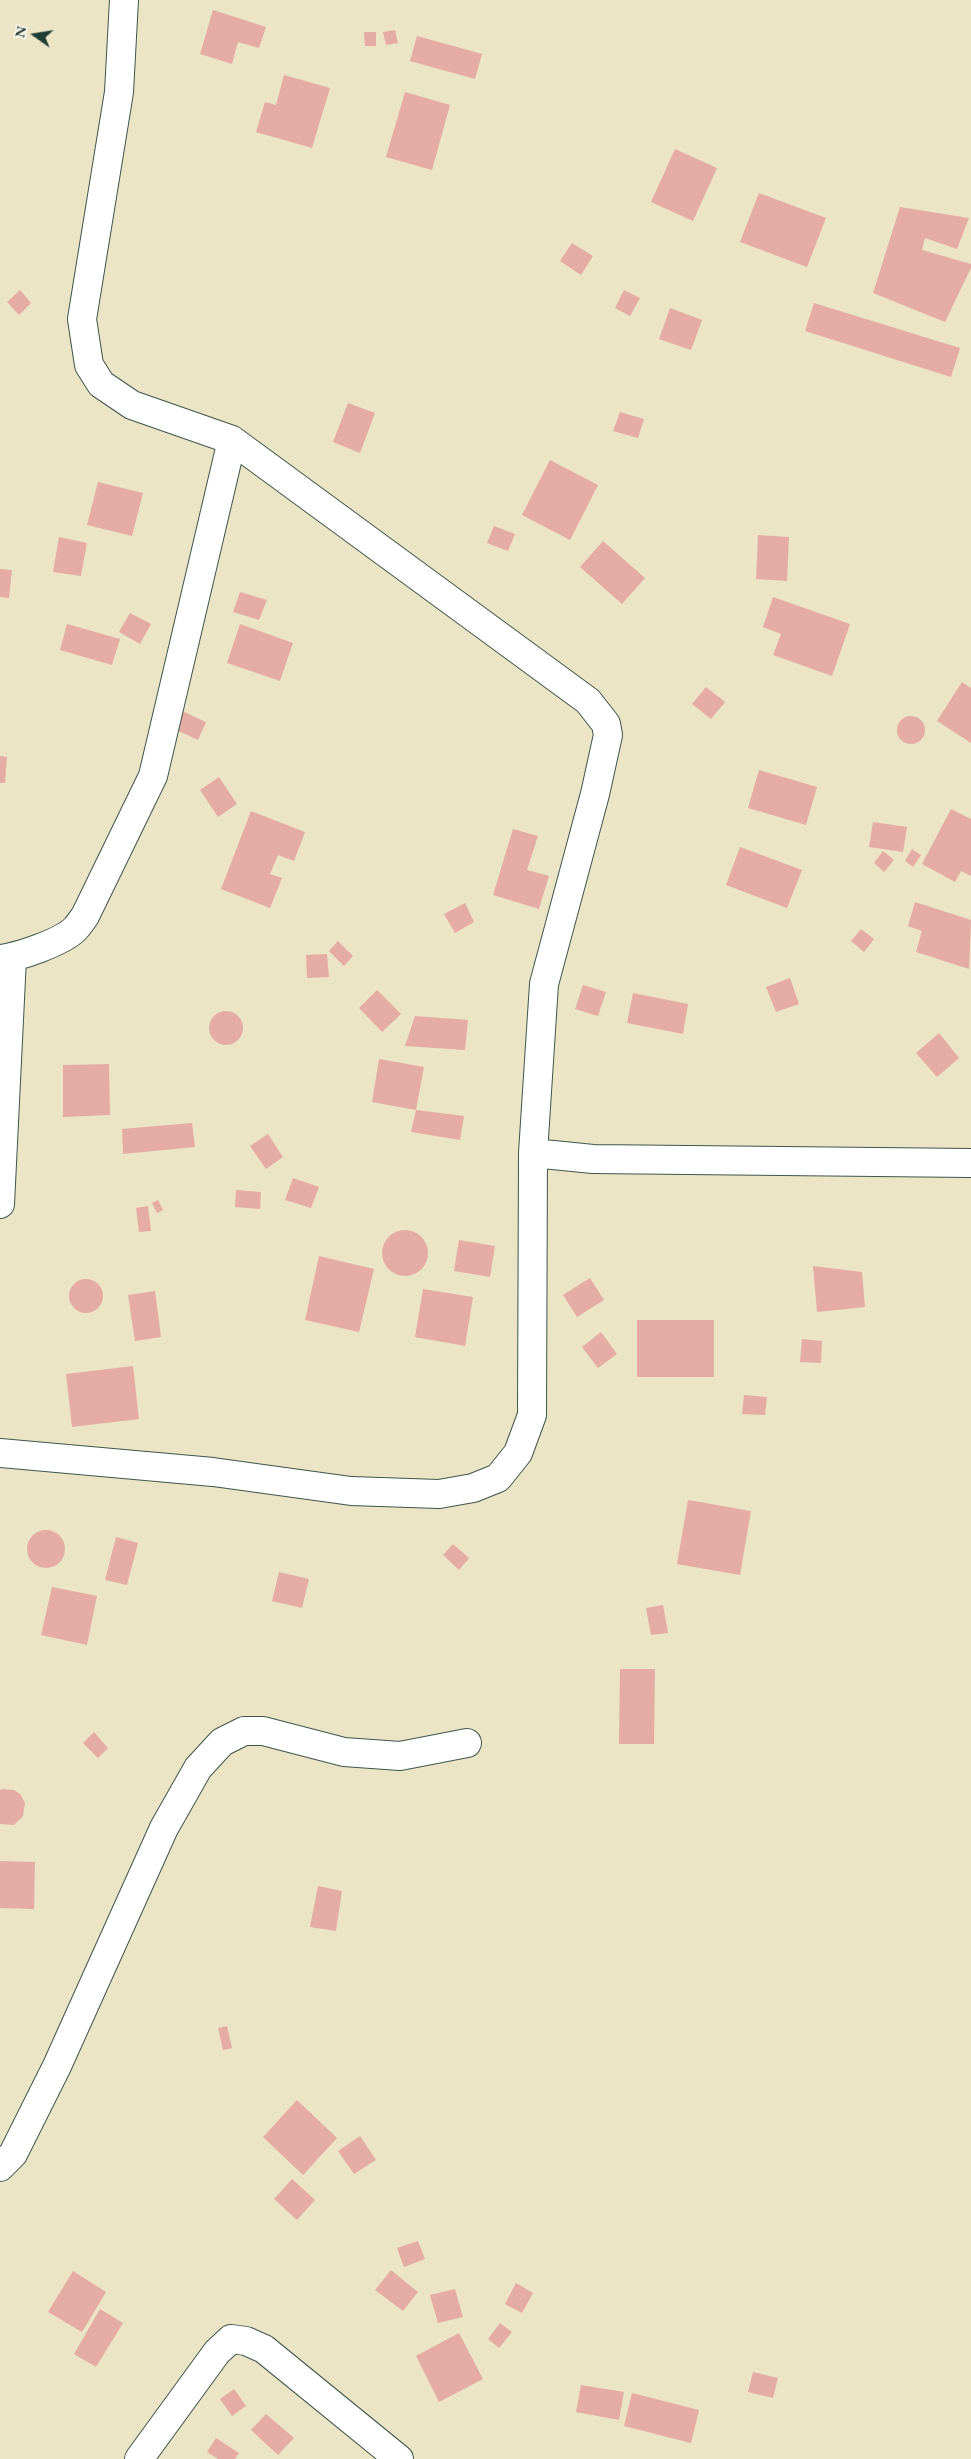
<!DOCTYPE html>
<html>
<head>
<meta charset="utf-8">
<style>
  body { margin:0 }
  #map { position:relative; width:971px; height:2459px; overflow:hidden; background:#ebe4c5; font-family:"EB Garamond",serif }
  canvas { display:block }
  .north { position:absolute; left:10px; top:10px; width:50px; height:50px; -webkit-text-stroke:4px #f7f3e8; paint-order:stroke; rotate:283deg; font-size:14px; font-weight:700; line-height:20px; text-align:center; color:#1f3d34 }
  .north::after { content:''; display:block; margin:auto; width:18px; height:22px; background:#1f3d34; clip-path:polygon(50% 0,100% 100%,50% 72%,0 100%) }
</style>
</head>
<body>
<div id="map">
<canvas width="971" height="2459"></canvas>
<div class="north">N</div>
</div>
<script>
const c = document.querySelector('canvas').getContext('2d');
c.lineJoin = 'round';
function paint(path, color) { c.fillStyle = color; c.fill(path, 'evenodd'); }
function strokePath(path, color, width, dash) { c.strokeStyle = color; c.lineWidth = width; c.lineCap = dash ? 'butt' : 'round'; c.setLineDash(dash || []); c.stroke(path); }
paint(new Path2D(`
  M213,10l53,17 -7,21 -21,-6 -6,22 -32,-10z
  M395,30l3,13 -12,2 -3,-13z
  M364,32h12v14h-11z
  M417,36l65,18 -7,25 -65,-18z
  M284,75l46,13 -18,60 -56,-16 9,-30 11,3z
  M405,92l45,13 -18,65 -46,-13z
  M675,149l42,19 -24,53 -42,-19z
  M759,193l67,25 -19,49 -67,-25z
  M900,207l69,11 -12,31 -32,-11 -3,12 49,14v4l-26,54 -72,-29z
  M572,243l21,13 -12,19 -21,-14z
  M20,290l11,13 -12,12 -12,-13z
  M624,290l16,8 -10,18 -15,-8z
  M814,303l146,45 -9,29 -146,-46z
  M670,308l32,12 -11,30 -32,-11z
  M348,403l27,10 -15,40 -27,-11z
  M620,412l24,7 -6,19 -25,-7z
  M550,460l48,25 -28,55 -48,-25z
  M98,482l45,11 -11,43 -45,-11z
  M494,526l21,8 -7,17 -21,-8z
  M758,535l31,2 -2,44 -31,-2z
  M59,537l28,6 -6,33 -28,-4z
  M603,541l42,37 -23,26 -42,-37z
  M0,569l12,1 -3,28 -9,-1z
  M240,592l27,8 -8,20 -26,-8z
  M773,597l77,27 -18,52 -59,-21 8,-21 -18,-7z
  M130,613l21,11 -11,20 -21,-12z
  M67,624l53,15 -8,26 -52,-15z
  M240,624l53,19 -13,38 -53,-18z
  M962,682l9,6v55l-34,-22z
  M706,687l19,15 -14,17 -19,-15z
  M180,710l26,12 -8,18 -26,-12z
  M897 730a14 14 0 1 1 28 0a14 14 0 1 1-28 0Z
  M0,756l7,1 -2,26h-5z
  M759,770l58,17 -11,38 -58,-17z
  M219,777l18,27 -19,13 -18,-27z
  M951,809l20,10v57l-10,-5 -6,11 -33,-18z
  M251,811l54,21 -11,29 -16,-6 -8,19 12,4 -12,30 -49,-19z
  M873,822l34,5 -4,25 -34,-5z
  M513,829l25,7 -11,34 22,6 -10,33 -46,-14z
  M740,847l62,23 -15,38 -61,-23z
  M912,849l9,6 -8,12 -8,-6z
  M883,851l11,9 -10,12 -10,-9z
  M915,902l56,18 -2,49 -53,-17 6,-21 -14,-5z
  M465,903l9,19 -19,11 -11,-19z
  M861,929l13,10 -10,13 -13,-11z
  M338,941l15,15 -9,10 -15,-15z
  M327,954l2,23 -22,1 -1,-23z
  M790,978l9,26 -23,8 -10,-25z
  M583,985l23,7 -8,24 -23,-7z
  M377,990l24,24 -19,18 -23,-24z
  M633,993l55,11 -5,30 -56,-11z
  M209 1028a17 17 0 1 1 34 0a17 17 0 1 1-34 0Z
  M415,1016l53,4 -3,30 -60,-4z
  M939,1033l20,25 -22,19 -21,-24z
  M379,1059l45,8 -8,43 -44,-8z
  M109,1064l1,51 -47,2v-52z
  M416,1110l48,6 -4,24 -49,-8z
  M192,1123l3,24 -72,7 -1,-25z
  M268,1134l15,23 -17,12 -16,-23z
  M293,1178l26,9 -8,21 -26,-8z
  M236,1190l25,2 -1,17 -25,-2z
  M158,1200l5,10 -6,3 -5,-10z
  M148,1206l3,25 -12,1 -3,-24z
  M382 1253a23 23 0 1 1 46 0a23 23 0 1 1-46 0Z
  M459,1240l36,6 -5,31 -36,-6z
  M319,1256l55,13 -15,63 -54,-12z
  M813,1266l49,6 3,35 -48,5z
  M590,1278l14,22 -27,17 -14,-22z
  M69 1296a17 17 0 1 1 34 0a17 17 0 1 1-34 0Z
  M423,1289l50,8 -8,49 -50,-9z
  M155,1291l6,46 -26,4 -7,-46z
  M637,1320h77v57h-77z
  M601,1332l16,22 -19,14 -16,-21z
  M802,1339l20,2 -1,22 -21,-1z
  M133,1366l6,53 -67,8 -6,-53z
  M744,1395l23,2 -2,18 -23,-1z
  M688,1500l63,11 -11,64 -63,-11z
  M27 1549a19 19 0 1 1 38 0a19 19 0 1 1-38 0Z
  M116,1537l22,6 -11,42 -22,-5z
  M453,1544l16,14 -10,12 -16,-15z
  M279,1572l30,7 -7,29 -30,-7z
  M52,1587l45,9 -10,49 -46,-10z
  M663,1605l5,28 -17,2 -5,-27z
  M620,1669h35l-1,75h-35z
  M94,1732l14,16 -10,10 -15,-15z
  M3,1789l11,1 6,4 5,9 -2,13 -9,9 -14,-1v-34z
  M0,1861l35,1 -1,47 -34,-1z
  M318,1886l24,5 -6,40 -26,-4z
  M227,2026l5,22 -9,2 -5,-22z
  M297,2100l40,38 -34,37 -40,-38z
  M360,2136l16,24 -22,14 -16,-23z
  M292,2179l23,21 -18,20 -23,-21z
  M418,2241l7,18 -21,8 -7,-19z
  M391,2270l27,22 -15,19 -28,-21z
  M73,2271l33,21 -24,40 -34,-20z
  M516,2283l17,10 -11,20 -17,-9z
  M455,2289l8,28 -25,6 -8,-28z
  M100,2309l23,14 -27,44 -22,-13z
  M500,2323l12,9 -13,16 -11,-9z
  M459,2333l24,46 -44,23 -23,-46z
  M753,2372l25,6 -5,20 -25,-6z
  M581,2385l43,7 -5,28 -43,-8z
  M234,2389l12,17 -14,10 -12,-17z
  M632,2393l67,17 -8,33 -67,-17z
  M266,2414l28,24 -16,17 -27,-25z
  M216,2438l23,15 -4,6h-17l-11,-7z`), '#e5aca4');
const minor = new Path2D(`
  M0,959c19,-2 62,-17 75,-30 4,-4 7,-9 10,-13l68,-140 79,-336
  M533,1153l60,6 378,4
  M0,1204l12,-246
  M0,1453l213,19 138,19 88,3 34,-6 25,-10 20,-25 14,-38 1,-262 11,-169 51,-190 13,-59 -2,-11 -18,-23 -356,-261 -100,-35 -31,-21 -12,-19 -7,-46 37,-227 5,-92
  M0,2167l13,-13 44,-88 107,-238 34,-60 24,-26 22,-11h19l81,21 56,4 67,-13
  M139,2459l78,-107 14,-13 15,2 18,8 135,110`);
strokePath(minor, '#3e564a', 30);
strokePath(minor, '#fff', 28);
</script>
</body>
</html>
